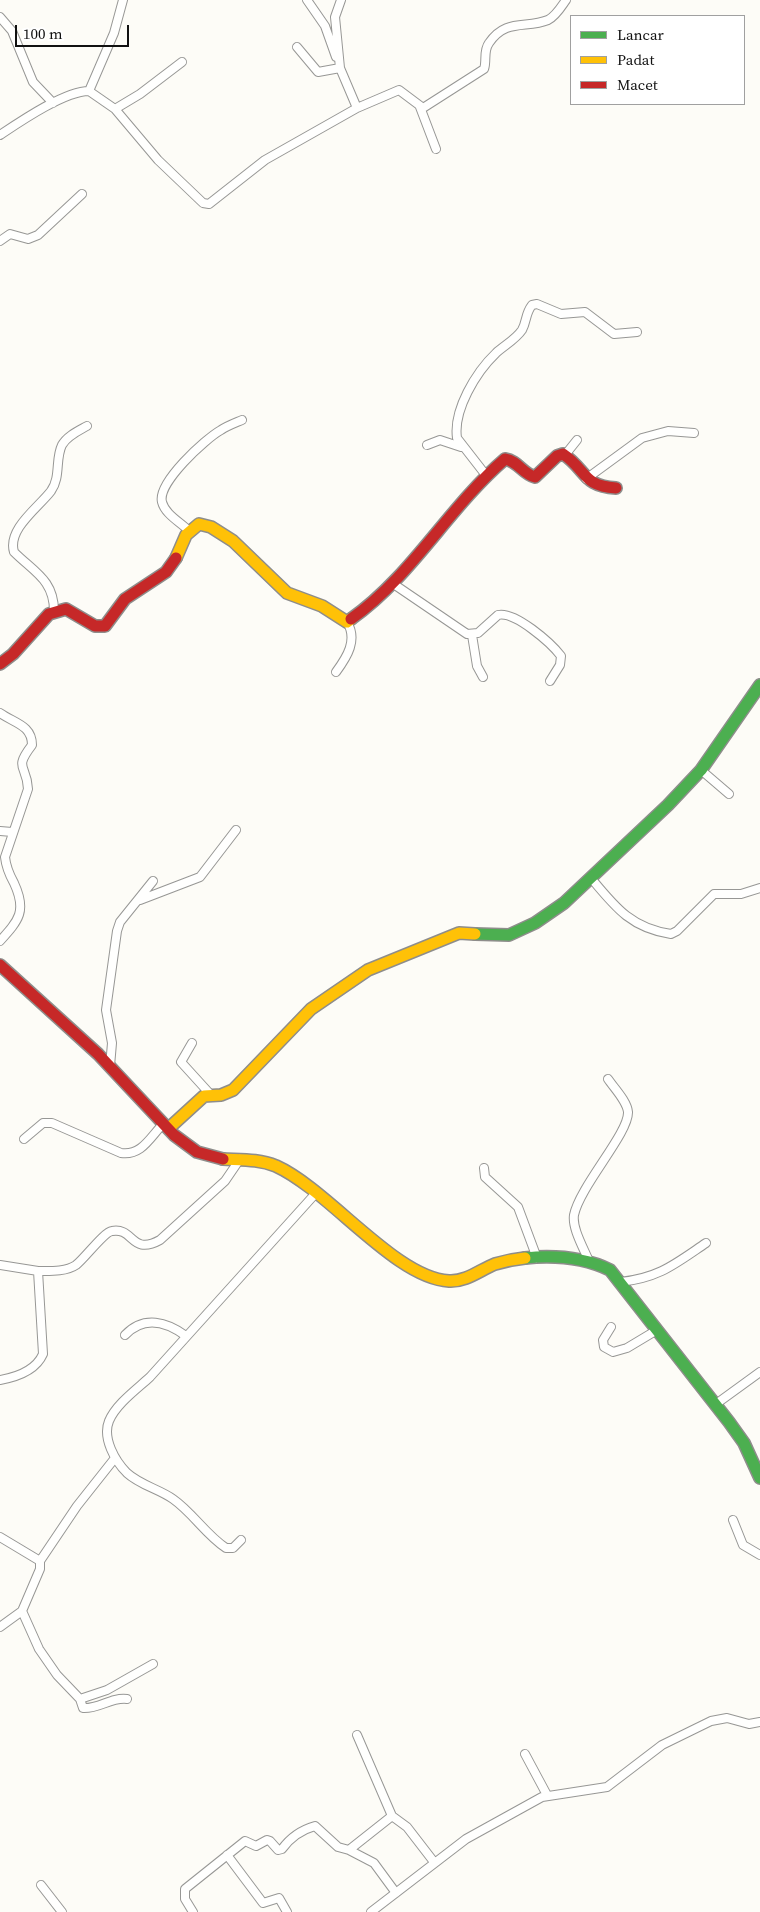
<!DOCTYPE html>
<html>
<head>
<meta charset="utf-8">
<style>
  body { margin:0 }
  #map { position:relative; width:760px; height:1912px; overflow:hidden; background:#fdfcf7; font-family:"Source Serif 4",serif }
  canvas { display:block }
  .legend { position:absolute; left:570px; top:15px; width:175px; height:90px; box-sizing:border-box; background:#fff; border:1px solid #a0a0a0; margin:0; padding:6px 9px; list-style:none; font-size:15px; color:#111 }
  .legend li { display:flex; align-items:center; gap:10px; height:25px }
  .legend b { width:25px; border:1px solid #a0a0a0 }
  .scale { position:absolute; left:15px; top:25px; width:114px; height:22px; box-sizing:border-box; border:2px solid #111; border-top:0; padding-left:6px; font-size:15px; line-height:18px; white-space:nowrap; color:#111; -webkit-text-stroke:4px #fff; paint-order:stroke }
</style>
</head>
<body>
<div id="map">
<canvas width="760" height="1912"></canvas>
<ul class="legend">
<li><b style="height:6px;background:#4caf50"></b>Lancar</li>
<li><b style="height:6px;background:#ffc107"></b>Padat</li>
<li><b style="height:6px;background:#c62828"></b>Macet</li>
</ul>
<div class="scale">100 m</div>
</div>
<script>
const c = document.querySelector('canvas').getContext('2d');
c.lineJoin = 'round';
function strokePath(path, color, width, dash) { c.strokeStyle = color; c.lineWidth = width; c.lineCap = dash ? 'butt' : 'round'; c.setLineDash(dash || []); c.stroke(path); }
const street = new Path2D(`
  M307,0l18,26 11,31
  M341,0l-6,17 5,51 17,40
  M0,17l12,14 21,51 20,21
  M297,47l21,25 22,-4
  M89,91l25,-58 9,-33
  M420,107l16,42
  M115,109l25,-15 42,-32
  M0,135c21,-14 65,-44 89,-44l26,18 43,51 45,43 6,1 56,-44 92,-52 42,-18 24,18 61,-39c3,-8 -1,-18 5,-26 17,-25 37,-14 59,-23 8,-4 13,-13 18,-20
  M0,241l10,-7 18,5 10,-4 44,-41
  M427,445l13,-5 21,7
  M565,455l12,-15
  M485,474l-28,-36c-4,-28 19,-66 39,-85 9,-8 20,-14 26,-23 5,-9 3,-16 10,-25l5,-1 24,10 24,-2 29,22 23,-2
  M586,479l56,-41 26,-7 26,2
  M188,530c-8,-8 -23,-16 -26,-28 -5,-19 43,-63 59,-72 6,-4 14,-7 21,-10
  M395,585l72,49 11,-1 20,-18c17,-4 53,28 63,41l-1,9 -10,16
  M54,611c0,-31 -20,-39 -40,-59 -7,-23 25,-45 37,-61 10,-14 4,-32 11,-46 5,-9 16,-14 25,-19
  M472,635l5,31 6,11
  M336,672c11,-15 22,-32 11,-50
  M0,713c14,10 32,12 32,32 -19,25 -5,19 -4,44l-23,68c1,10 4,17 9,26 13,28 5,37 -14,58
  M701,770l28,24
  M0,831l12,1
  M591,878c24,29 40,50 80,56l6,-3 37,-37h27l19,-6
  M140,900l60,-23 36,-47
  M192,1043l-11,19 30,33
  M110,1066l2,-23 -6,-33 11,-79 3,-9 33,-41
  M24,1139l19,-16h9l69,30c21,3 29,-16 43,-30
  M484,1168l1,9 33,30 19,51
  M588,1259c-5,-12 -16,-31 -14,-44 6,-29 55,-82 54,-103 -1,-11 -14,-24 -20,-33
  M0,1265l38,6
  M620,1282c39,-4 55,-18 86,-39
  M611,1327l-8,13 1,7 9,5 14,-4 30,-18
  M125,1335c19,-20 42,-13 61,1
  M0,1380c17,-3 36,-10 43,-26l-5,-83c11,0 28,1 38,-6 9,-7 28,-33 36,-34 22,-4 19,25 48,9l65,-59 15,-22
  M716,1404l44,-32
  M733,1520l10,25 17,10
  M0,1537l40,24
  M241,1540l-8,8h-7c-20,-13 -33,-35 -53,-49 -14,-10 -33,-14 -46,-26 -12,-12 -25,-35 -18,-52 7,-17 28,-32 41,-44l166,-184
  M22,1611l17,38 18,26 23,24 3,9c16,1 28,-11 44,-9
  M0,1627l22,-16 18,-42v-8l37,-55 38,-48
  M80,1699l27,-9 46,-26
  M357,1735l35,81 15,11 27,35
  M525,1754l22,41
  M349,1850l25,13 22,30
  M227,1855l36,48 16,-5 8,14
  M41,1885l21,27
  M193,1912l-8,-13v-10l60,-48 11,5 11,-6 3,1 8,9 4,-1c8,-11 19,-19 33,-23l23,21 11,3 43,-34
  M371,1912l95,-73 76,-42 65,-10 55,-42 49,-24 16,-3 22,6 11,-2`);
const fast = new Path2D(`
  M475,934l34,1 26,-12 29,-20 104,-98 33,-35 59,-85
  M525,1258c30,-3 58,-1 85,12l119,152 15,21 16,35`);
const slow = new Path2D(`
  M176,558l10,-23 13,-11 12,3 22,14 54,52 35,13 25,16 4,-3
  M169,1128l35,-32 17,-1 12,-5 78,-81 57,-39 91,-37 16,1
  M223,1159c18,1 36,0 53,7 53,24 119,112 173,115 17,1 31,-11 46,-17 10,-3 20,-5 30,-6`);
const jam = new Path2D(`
  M351,619c61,-43 97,-111 154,-160 13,2 18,15 30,18l22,-21 6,-2c24,16 19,32 53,34
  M0,664l13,-10 36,-40 17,-5 29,17h10l20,-27 41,-27 10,-14
  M0,965l98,89 76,81 23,17 26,7`);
strokePath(street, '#979795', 10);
strokePath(fast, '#8e8d8b', 14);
strokePath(slow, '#8e8d8b', 14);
strokePath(jam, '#8e8d8b', 14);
strokePath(street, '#fffffe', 8);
strokePath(fast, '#4caf50', 11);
strokePath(slow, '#ffc107', 11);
strokePath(jam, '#c62828', 11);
</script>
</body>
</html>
